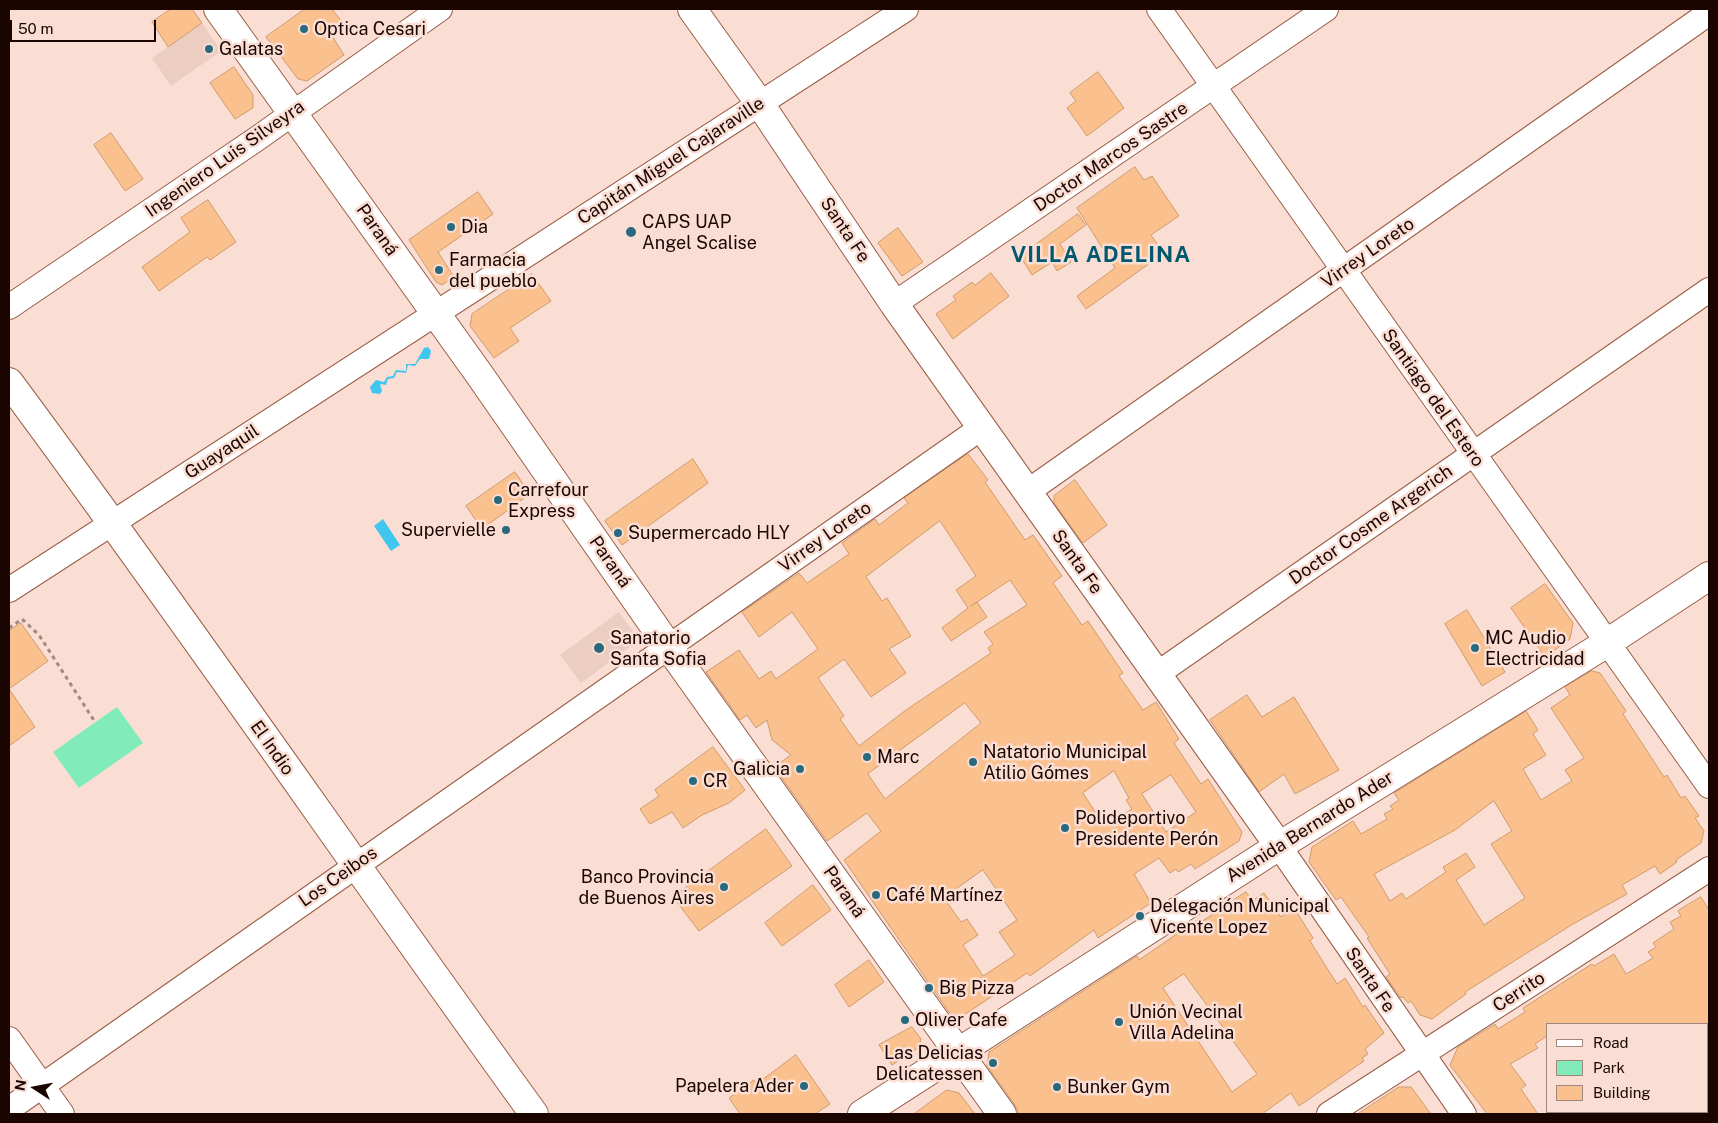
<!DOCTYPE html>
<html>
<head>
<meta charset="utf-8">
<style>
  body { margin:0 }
  #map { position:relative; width:1718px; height:1123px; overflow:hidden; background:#faddd3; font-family:"Public Sans",sans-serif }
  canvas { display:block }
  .frame { position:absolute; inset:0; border:10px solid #1a0500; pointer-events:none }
  .legend { position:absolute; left:1546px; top:1023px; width:162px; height:90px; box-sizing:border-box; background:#faddd3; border:1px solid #a0877f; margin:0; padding:6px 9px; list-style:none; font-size:15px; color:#1a0500 }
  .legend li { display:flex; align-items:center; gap:10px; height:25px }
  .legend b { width:25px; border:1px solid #a0877f }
  .north { position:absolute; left:10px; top:1063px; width:50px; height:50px; -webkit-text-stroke:4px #faddd3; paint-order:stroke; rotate:281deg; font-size:14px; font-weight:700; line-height:20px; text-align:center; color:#1a0500 }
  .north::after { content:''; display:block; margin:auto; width:18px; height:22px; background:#1a0500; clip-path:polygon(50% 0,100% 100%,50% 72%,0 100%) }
  .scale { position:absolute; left:10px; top:20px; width:146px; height:22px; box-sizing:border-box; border:2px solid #1a0500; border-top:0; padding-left:6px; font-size:15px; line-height:18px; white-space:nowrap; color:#1a0500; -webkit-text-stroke:4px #faddd3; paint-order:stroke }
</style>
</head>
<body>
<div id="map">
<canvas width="1718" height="1123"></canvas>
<div class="frame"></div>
<ul class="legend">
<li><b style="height:6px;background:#fff"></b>Road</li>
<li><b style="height:14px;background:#81ecba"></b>Park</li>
<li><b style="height:14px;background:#fac08d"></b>Building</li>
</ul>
<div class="north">N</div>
<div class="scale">50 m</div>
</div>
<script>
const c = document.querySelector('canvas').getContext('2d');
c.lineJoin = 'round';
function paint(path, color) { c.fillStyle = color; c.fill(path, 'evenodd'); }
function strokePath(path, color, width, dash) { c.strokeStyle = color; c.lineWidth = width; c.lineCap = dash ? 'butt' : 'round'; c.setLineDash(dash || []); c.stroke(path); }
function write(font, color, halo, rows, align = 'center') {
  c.font = font + ' "Public Sans",sans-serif'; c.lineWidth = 5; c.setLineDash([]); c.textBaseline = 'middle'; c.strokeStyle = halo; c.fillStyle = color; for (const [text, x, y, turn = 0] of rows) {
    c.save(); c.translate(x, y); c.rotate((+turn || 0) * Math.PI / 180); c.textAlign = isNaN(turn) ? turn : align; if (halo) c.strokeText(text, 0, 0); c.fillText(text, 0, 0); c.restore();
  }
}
paint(new Path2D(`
  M202,23l19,28 -50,35 -19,-28z
  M619,612l20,28 -58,43 -21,-28z`), '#ebcdc1');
paint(new Path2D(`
  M117,707l26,36 -64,45 -26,-36z`), '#81ecba');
paint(new Path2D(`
  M428,347l3,4 -2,8h-9l-5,7 -7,-1 -2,8 -9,-1 -3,6 -6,1 -2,6 -6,-1 2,7 -2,3 -8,-1 -2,-6 6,-7 8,2 3,-5 6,-1 3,-6 10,1v-7h9l9,-16z
  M383,519l17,26 -9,6 -17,-25z`), '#41c7ef');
const building = new Path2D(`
  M171,9h21l10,14 -34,24 -16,-25z
  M305,9h27l10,13 -13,9 15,24 -37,26 -9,-2 -32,-42z
  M234,67l19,28v13l-18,11 -25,-36z
  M1098,72l26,36 -37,28 -20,-28 9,-7 -6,-8z
  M111,133l32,46 -18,12 -31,-46z
  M1135,167l9,13 8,-4 27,40 -28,19 13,18 -78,56 -9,-13 38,-28 -38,-60z
  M478,192l15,22 -55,38 16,25 -12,8 -6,-3 -27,-42z
  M208,200l28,42 -26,18 -3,-3 -48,34 -17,-24 48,-35 -9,-14z
  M1078,214l8,11 -26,19 11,18 -14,9 -5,-9 -20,13 -12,-19z
  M898,228l25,34 -21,14 -24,-33z
  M991,273l18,23 -56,43 -17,-25 20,-14 -3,-4 19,-14 3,3z
  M532,274l19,27 -41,27 9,13 -25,17 -24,-32 2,-12z
  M968,454l20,26 -3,2 40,58 8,-5 29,41 -9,7 29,42 6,-4 35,52 -4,3 24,34 13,-8 23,37 -5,4 27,41 7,-5 34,53 -3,9 -44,28 -4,-5 -13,8 -2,-3 -6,4 -11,-15 -25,16 17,29 -53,35 -4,-8 -64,46 -3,-3 -66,44 -10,-2 -107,-155 37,-29 -14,-18 -40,28 -53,-74 17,-12 -19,-15 -5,-20 -11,8 -9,-13 -7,5 -34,-48 33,-22 20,29 12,-8 5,8 42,-30 -26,-37 -33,25 -17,-25 57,-39 8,10 42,-29 -7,-11 33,-24 4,6 29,-22 -4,-5zM940,521l36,55 -20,14 12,18 -26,20 9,13 36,-24 -10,-15 -6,4 39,-26 17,25 -43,27 9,12 -5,4 3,5 -85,57 -47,36 -19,-27 4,-3 -26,-38 26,-19 27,38 35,-24 -17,-24 22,-13 -24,-38 -5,3 -16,-24zM965,703l16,20 -96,76 -17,-25zM1114,771l15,27 -3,2 6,9 -28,17 -21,-33zM1171,775l25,37 -30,20 -24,-38zM983,870l34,50 -18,12 16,23 -32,21 -20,-31 15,-10 -11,-16 -6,3 -17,-24z
  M693,459l15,24 -86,62 -17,-24z
  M515,472l15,22 -48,35 -16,-23z
  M1075,480l32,45 -24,18 -29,-40v-7z
  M1545,584l28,39 -3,16 -25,18 -34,-49z
  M1467,610l38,62 -23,14 -37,-62z
  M21,623l27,38 -39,28v-58z
  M1592,671l8,2 26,38 -3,3 41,63 3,-2 14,23 4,-2 14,20 -4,2 9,13 -3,12 -25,17 1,2 -17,12 -5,-8 -33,19 5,9 -54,30 -108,68 1,2 -34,25 -12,-4 -9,-14 -3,2 -5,-6 -2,1 -15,-21 4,-3 -23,-36 2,-1 -28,-40 -5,3 -27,-38 3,-15 41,-26 8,13 26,-15 -3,-5 9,-5 -3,-3 9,-6 -5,-7 132,-82 12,19 -5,4 13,21 -23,14 18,31 31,-19 -7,-11 19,-12 -33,-50 19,-13 -5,-8zM1494,801l18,30 -21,13 34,54 -41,27 -28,-45 19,-13 -9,-14 -23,14 3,5 -40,27 -4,-6 -12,8 -16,-27 81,-44z
  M9,689l26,38 -26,19z
  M1247,695l15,22 32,-20 45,73 -44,24 -11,-20 -25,18 -49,-72z
  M713,747l32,43 -16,13 -27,12 -19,13 -11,-16 -22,12 -10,-15 19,-13 -4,-6z
  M766,829l26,37 -93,65 -26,-34z
  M813,885l18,25 -49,36 -17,-23z
  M1246,892l6,9 12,-8 17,24 13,-9 19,30 -3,3 27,43 8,-6 18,29 2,-2 19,28 -19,16 3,5 -6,4 2,3 -65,45 -8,-13 -29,21h-243l-4,-9 -28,-39 2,-14 148,-96 2,4 61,-42 2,3zM1184,974l73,100 -25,18 -69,-104z
  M1701,897l8,13v114h-162v12l-12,8 3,4 -28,16 16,21 -5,4 17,25h-51l-37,-49 8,-18 37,-23 3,5 27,-17 -2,-4 69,-44 2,2 20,-12 12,20 27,-16 -5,-6 8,-5 -3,-4 21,-14 -4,-7 11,-6 -3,-5z
  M869,960l15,22 -35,25 -14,-22z
  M912,1027l9,12 -3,9 -26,17 -13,-20z
  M796,1055l34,49 -15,10h-75l-11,-16 25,-18 2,4z
  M1399,1087h12l20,27h-73z
  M947,1090l12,3 16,21h-61z`);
paint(building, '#fac08d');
strokePath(building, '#cf9b6d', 1);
const minor = new Path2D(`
  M1159,9l550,777
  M894,304l432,-295
  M9,307l249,-169 182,-129
  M1027,492l682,-479
  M9,590l897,-581
  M1157,674l552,-384
  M1279,846l185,268
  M9,1039l53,75
  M9,1109l972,-681
  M1329,1114l380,-245`);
const tertiary = new Path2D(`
  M218,9l261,365 189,272 334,468
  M692,9l68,95 134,200 385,542
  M9,382c179,241 349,489 525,732`);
const secondary = new Path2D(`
  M862,1114l417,-268 328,-203 102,-67`);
strokePath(minor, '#9a5d45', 26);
strokePath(tertiary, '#9a5d45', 30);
strokePath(secondary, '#9a5d45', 30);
strokePath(new Path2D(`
  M9,628l13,-9 17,16 56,87`), '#a38981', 3, [4, 4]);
strokePath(minor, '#fff', 24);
strokePath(tertiary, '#fff', 28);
strokePath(secondary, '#fff', 28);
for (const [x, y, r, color] of [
  [304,29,5,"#29697d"],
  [209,49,5,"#29697d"],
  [451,227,5,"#29697d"],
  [631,232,6,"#29697d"],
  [439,270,5,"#29697d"],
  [498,500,5,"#29697d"],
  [506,530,5,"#29697d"],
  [618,533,5,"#29697d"],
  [599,648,6,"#29697d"],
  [1475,648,5,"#29697d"],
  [867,757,5,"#29697d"],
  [973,762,5,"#29697d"],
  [800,769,5,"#29697d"],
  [693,781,5,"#29697d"],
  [1065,828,5,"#29697d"],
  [724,887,5,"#29697d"],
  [876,895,5,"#29697d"],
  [1140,916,5,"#29697d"],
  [929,988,5,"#29697d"],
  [905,1020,5,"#29697d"],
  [1119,1022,5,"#29697d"],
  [993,1063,5,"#29697d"],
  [804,1086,5,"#29697d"],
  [1057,1087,5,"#29697d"]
]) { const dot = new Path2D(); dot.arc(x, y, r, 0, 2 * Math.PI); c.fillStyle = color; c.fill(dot); strokePath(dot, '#faddd3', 2); }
write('18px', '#1a0500', '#faddd3', [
  ["Optica Cesari",314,29],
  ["Galatas",219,49],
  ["CAPS UAP",642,222],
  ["Angel Scalise",642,243],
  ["Dia",461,227],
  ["Farmacia",449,260],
  ["del pueblo",449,281],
  ["Carrefour",508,490],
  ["Express",508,511],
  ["Supervielle",496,530,"right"],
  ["Supermercado HLY",628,533],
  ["Sanatorio",610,638],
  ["Santa Sofia",610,659],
  ["MC Audio",1485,638],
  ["Electricidad",1485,659],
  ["Natatorio Municipal",983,752],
  ["Atilio Gómes",983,773],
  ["Marc",877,757],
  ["Galicia",790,769,"right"],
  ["CR",703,781],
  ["Polideportivo",1075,818],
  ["Presidente Perón",1075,839],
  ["Banco Provincia",714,877,"right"],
  ["de Buenos Aires",714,898,"right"],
  ["Café Martínez",886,895],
  ["Delegación Municipal",1150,906],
  ["Vicente Lopez",1150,927],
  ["Big Pizza",939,988],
  ["Unión Vecinal",1129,1012],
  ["Villa Adelina",1129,1033],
  ["Oliver Cafe",915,1020],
  ["Las Delicias",983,1053,"right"],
  ["Delicatessen",983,1074,"right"],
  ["Papelera Ader",794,1086,"right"],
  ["Bunker Gym",1067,1087]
], 'left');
write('18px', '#1a0500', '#faddd3', [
  ["Doctor Marcos Sastre",1111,157,-34],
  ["Ingeniero Luis Silveyra",225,159,-35],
  ["Capitán Miguel Cajaraville",671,161,-33],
  ["Paraná",377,230,55],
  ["Santa Fe",845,230,56],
  ["Virrey Loreto",1368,253,-35],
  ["Santiago del Estero",1433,398,55],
  ["Guayaquil",222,452,-33],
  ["Doctor Cosme Argerich",1371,525,-35],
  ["Virrey Loreto",825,537,-35],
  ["Paraná",610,562,55],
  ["Santa Fe",1077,562,55],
  ["El Indio",272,748,55],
  ["Avenida Bernardo Ader",1310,827,-32],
  ["Los Ceibos",338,877,-35],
  ["Paraná",844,892,55],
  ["Santa Fe",1370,980,56],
  ["Cerrito",1519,992,-33]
]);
c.letterSpacing = '1px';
write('bold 22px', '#00596f', '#faddd3', [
  ["VILLA ADELINA",1101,255]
]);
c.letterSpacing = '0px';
</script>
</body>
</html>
